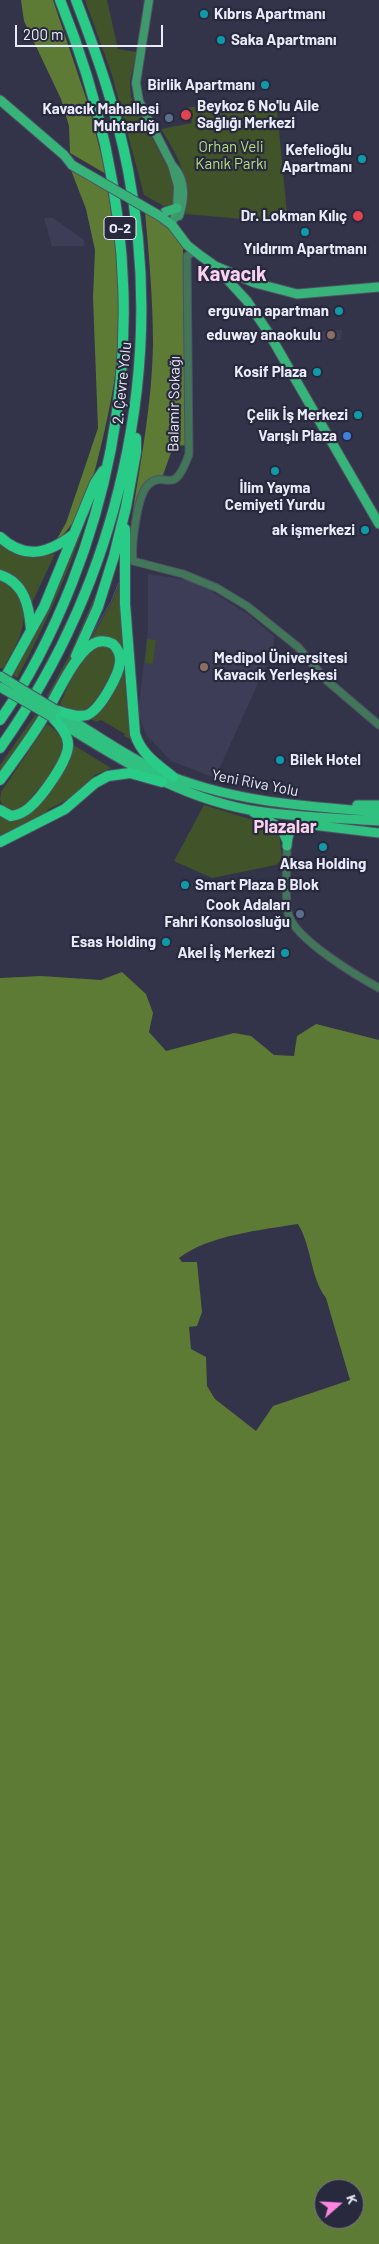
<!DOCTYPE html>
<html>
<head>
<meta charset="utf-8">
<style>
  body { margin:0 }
  #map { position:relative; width:379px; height:2244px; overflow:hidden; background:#333349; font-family:Barlow,sans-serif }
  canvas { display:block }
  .north { position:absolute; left:314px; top:2179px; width:50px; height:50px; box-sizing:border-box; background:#29293e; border:1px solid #767789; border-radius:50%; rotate:71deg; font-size:14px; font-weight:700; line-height:20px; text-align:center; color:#eaebf9 }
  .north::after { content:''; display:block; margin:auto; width:18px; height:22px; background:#fd86e2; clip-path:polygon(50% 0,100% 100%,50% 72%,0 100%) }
  .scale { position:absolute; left:15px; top:25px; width:148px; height:22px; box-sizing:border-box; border:2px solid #eaebf9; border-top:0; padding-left:6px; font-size:15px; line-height:18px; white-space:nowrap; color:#eaebf9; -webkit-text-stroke:4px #29293e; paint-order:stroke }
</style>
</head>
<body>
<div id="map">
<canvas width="379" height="2244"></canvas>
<div class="north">K</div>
<div class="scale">200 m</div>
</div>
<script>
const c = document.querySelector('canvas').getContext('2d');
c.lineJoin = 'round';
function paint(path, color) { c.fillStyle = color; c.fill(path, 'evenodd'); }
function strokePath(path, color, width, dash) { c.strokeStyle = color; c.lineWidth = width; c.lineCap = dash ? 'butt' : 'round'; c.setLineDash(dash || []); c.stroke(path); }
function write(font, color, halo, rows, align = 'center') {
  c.font = font + ' Barlow,sans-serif'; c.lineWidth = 4.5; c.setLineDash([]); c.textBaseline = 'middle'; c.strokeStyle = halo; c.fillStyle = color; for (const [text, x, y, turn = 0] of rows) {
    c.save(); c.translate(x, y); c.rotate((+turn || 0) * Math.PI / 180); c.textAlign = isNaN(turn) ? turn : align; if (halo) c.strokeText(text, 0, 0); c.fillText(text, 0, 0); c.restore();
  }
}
paint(new Path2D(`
  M44,218h9l31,22v6h-32z
  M342,330l-1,10h-20v-9z
  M148,574l40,6 15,6 46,29 25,21v12l-59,130 -44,-17 -25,-26 -8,-24 10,-79z`), '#3d3d57');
paint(new Path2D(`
  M85,0h22l11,49 19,3 -7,29 1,16 41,79 3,15 -3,15 -7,1 -21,-12 -32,-120z
  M276,100l12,123 -103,-9c5,-37 -5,-54 -24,-85l31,-6 -3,-16z
  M88,514c-19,57 -42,111 -71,164l-4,-3 28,-55z
  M0,543c10,8 21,15 35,15 6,-1 14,-4 20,-4l-23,49c-7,-17 -14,-27 -32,-32z
  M107,568c-10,45 -34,89 -56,130l-4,-2 23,-42z
  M0,579c10,4 18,12 21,21 9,26 -6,47 -18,69l-3,-1z
  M119,584h1l3,65c-9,-13 -19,-16 -33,-9l22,-38z
  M147,639l9,1 -3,24 -8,-1z
  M101,645l8,1c4,5 7,8 6,14 0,9 -6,18 -10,25 -11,19 -23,38 -45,19 10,-22 19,-47 41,-59z
  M124,668l5,63 2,9 -7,-4 1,-2 -24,-14 -5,2 -5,-3 9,-8z
  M35,715l5,2 -40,55v-7z
  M47,724c10,6 18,16 16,29 -3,12 -36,54 -47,57 -4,2 -7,0 -11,-1l-5,-9 1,-8z
  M72,744l39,24 -16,7 -26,24 -22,11 1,2 -38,19 1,3 -11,5v-24c7,5 15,6 23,3 17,-8 48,-56 49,-74z
  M204,805l66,20 9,8 3,26 -6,6 -64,13 -38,-17z`), '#405329');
paint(new Path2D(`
  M21,0h32l36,107 17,67 -36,-21 -1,-27 -8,-27 -37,-78z
  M69,165l39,26c6,40 12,81 12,121 0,47 -9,93 -20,138 -9,37 -17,68 -46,94l12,-21 32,-95 -5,-130 2,-48 -9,-41z
  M145,212l24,13 14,22 3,198 -13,2 -10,28c-21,8 -25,21 -31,41 9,-56 20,-114 21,-171 0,-45 -4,-89 -8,-133z
  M122,972l24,22 7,19 -4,19 17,19 68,-18 17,3 23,19 20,1 3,-20 19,-12 63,16v1204h-379v-1266l41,-2 60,4zM298,1224c14,23 12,53 28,74l24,82 -77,26 -17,25 -41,-32 -8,-13 -1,-29 -15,-8 -2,-22 8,-1 5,-14 -5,-50h-15l-3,-4c30,-23 82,-28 119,-34zM324,2189h30v30h-30z`), '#5d7b35');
strokePath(new Path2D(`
  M88,641l23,-39 8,-20 1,1
  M131,737l1,6`), '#46547e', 1);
const tertiary = new Path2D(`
  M195,251l-8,5 2,198c-16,46 -23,14 -41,31 -11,11 -17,61 -15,76l50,13 34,14 30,18 51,41 27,32 54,46
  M287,846c0,19 -3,54 2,70 8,24 68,60 90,72`);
const secondary = new Path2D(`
  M149,0l-13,83 3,18 33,64 6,21 -1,22 -3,11
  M172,165c14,14 13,33 7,51`);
const primary = new Path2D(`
  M0,100l64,55 8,10
  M165,212l12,-4
  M160,216l12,9 15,20 14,11 14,10 40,17 42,11 82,-7
  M215,266l32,35 21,31 111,192`);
const trunk = new Path2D(`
  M62,714c32,19 63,42 96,57 72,31 144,35 221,41
  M58,721c60,38 121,76 192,89 42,7 86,8 129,11
  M357,805h22
  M253,812l28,16 6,13
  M287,846c1,-13 3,-20 17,-22l75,9`);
const motorway = new Path2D(`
  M125,529v75l10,130c6,20 22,30 38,43
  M0,537c26,24 49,16 74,-3
  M0,575c25,8 29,32 31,54
  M76,656l22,-49 16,-51 12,-49 10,-55v-14
  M1,685l43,-78 51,-124 8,-12
  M0,720c30,-42 53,-89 72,-137 76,-194 65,-391 -12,-583
  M0,748c118,-166 167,-377 128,-578 -11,-58 -31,-115 -52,-170
  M0,780c14,-19 28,-38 40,-57 14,-21 32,-65 51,-78 7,-5 14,-5 22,-1 5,5 8,10 7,18 -1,13 -20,48 -33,53 -10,3 -22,-2 -31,-5
  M0,810l11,6c7,-1 12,-3 18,-8 12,-10 41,-49 39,-65 -1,-10 -9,-19 -16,-26
  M0,842l65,-33 30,-26 13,-7 22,-3 32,9`);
strokePath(tertiary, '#505065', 9);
strokePath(secondary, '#505065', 10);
strokePath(primary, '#505065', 11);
strokePath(trunk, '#505065', 11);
strokePath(motorway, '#505065', 12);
strokePath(tertiary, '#417659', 7);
strokePath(secondary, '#3e996c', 8);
strokePath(primary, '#37b47a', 9);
strokePath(trunk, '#30c080', 9);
strokePath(motorway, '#29cc86', 10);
const primaryBridge = new Path2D(`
  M72,165l88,51`);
const trunkBridge = new Path2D(`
  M0,676l56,34
  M0,687l52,30`);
strokePath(primaryBridge, '#505065', 11, []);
strokePath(trunkBridge, '#505065', 11, []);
strokePath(primaryBridge, '#37b47a', 9);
strokePath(trunkBridge, '#30c080', 9);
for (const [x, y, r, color] of [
  [204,14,5,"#0f9aa8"],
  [221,40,5,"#0f9aa8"],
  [265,85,5,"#0f9aa8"],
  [186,115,6,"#e0444e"],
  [169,118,5,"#5c6f8a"],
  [362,159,5,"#0f9aa8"],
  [358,216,6,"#e0444e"],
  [305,232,5,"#0f9aa8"],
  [339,311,5,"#0f9aa8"],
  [331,335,5,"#8d6e63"],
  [317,372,5,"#0f9aa8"],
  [358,415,5,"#0f9aa8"],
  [347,436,5,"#3f7fe0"],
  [275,471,5,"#0f9aa8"],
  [365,530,5,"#0f9aa8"],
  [204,667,5,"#8d6e63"],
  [280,760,5,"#0f9aa8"],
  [323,847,5,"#0f9aa8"],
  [185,885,5,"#0f9aa8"],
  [300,914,5,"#5c6f8a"],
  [166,942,5,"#0f9aa8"],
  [285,953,5,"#0f9aa8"]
]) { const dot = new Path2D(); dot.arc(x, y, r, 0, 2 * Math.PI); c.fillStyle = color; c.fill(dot); strokePath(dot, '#29293e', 2); }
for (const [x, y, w] of [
  [120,228,32]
]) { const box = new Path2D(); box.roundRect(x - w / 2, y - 11.5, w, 23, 4); c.fillStyle = '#29293e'; c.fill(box); strokePath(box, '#eaebf9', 1); }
write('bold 14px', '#eaebf9', null, [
  ["O-2",120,228]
]);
write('bold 15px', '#eaebf9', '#29293e', [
  ["Kıbrıs Apartmanı",214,14,"left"],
  ["Saka Apartmanı",231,40,"left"],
  ["Birlik Apartmanı",255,85],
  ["Beykoz 6 No'lu Aile",197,106,"left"],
  ["Saḡlıḡı Merkezi",197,123,"left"],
  ["Kavacık Mahallesi",159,109],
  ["Muhtarlığı",159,126],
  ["Kefelioḡlu",352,150],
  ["Apartmanı",352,167],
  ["Dr. Lokman Kılıç",347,216],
  ["Yıldırım Apartmanı",305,249,"center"],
  ["erguvan apartman",329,311],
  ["eduway anaokulu",321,335],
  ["Kosif Plaza",307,372],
  ["Çelik İş Merkezi",348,415],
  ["Varışlı Plaza",337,436],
  ["İlim Yayma",275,488,"center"],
  ["Cemiyeti Yurdu",275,505,"center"],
  ["ak işmerkezi",355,530],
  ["Medipol Üniversitesi",214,658,"left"],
  ["Kavacık Yerleşkesi",214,675,"left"],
  ["Bilek Hotel",290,760,"left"],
  ["Aksa Holding",323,864,"center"],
  ["Smart Plaza B Blok",195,885,"left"],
  ["Cook Adaları",290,905],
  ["Fahri Konsolosluğu",290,922],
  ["Esas Holding",156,942],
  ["Akel İş Merkezi",275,953]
], 'right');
write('15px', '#b4df7e', '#29293e', [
  ["Orhan Veli",231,147],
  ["Kanık Parkı",231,164]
]);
write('15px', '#eaebf9', '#29293e', [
  ["2. Çevre Yolu",122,383,-84],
  ["Balamir Sokağı",174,404,-89],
  ["Yeni Riva Yolu",255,783,11]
]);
write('bold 18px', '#fbd2f0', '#29293e', [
  ["Plazalar",285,827]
]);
write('bold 20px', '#fbd2f0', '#29293e', [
  ["Kavacık",232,274]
]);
</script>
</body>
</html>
